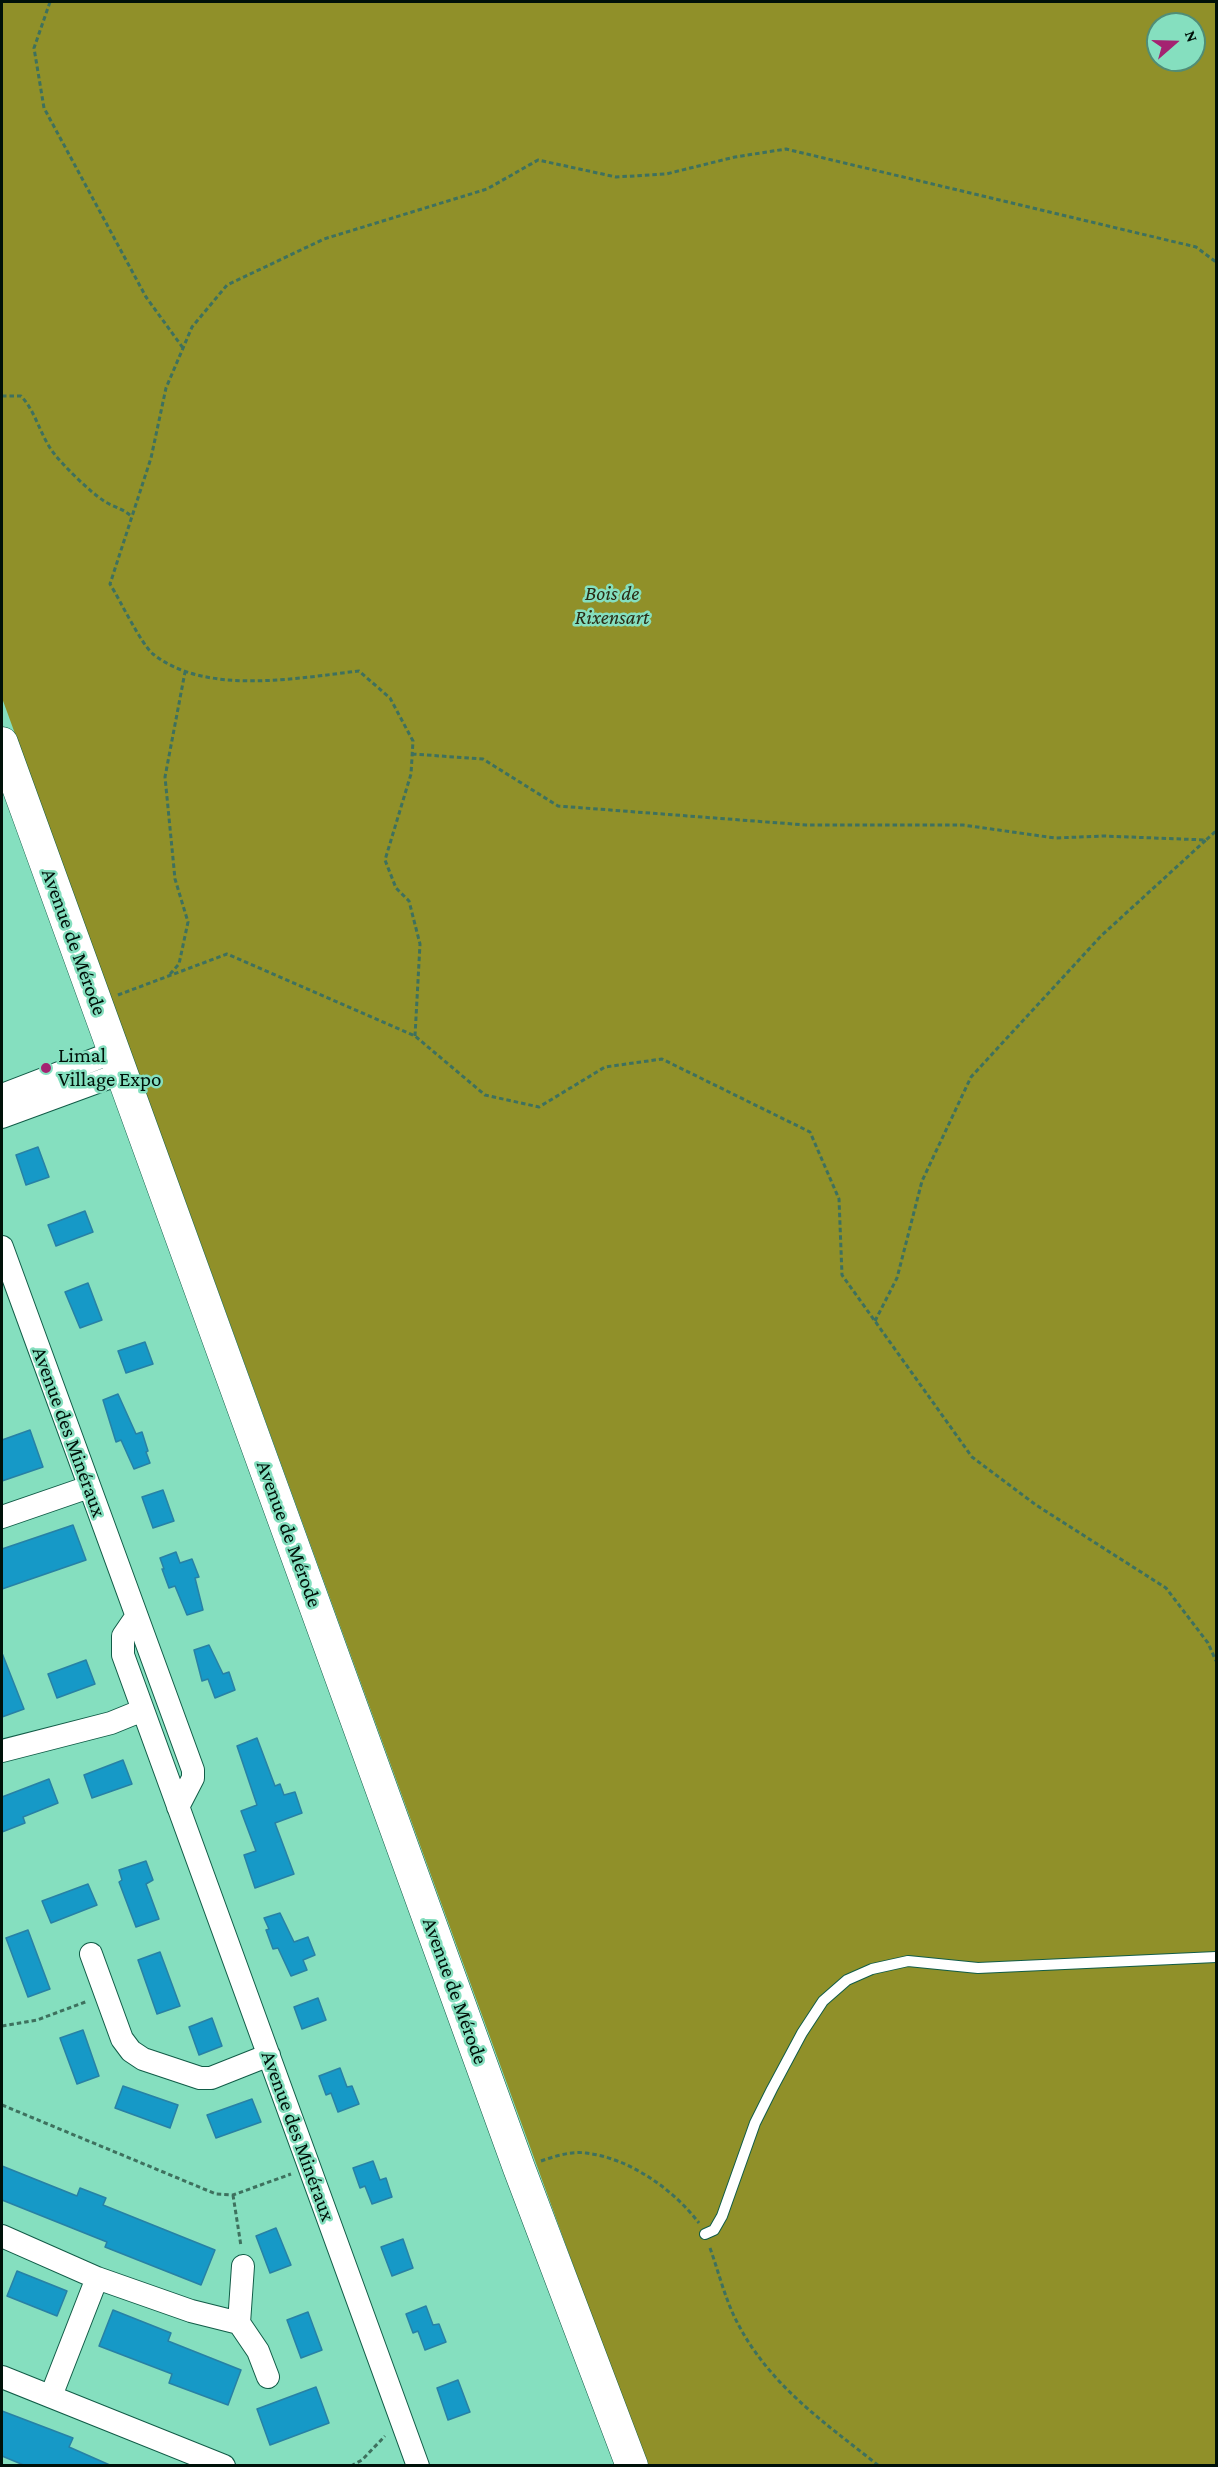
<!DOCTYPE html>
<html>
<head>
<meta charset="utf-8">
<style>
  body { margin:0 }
  #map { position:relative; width:1218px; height:2467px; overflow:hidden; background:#85dfbf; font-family:"Crimson Pro",serif }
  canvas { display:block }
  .frame { position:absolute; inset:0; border:3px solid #001109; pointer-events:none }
  .north { position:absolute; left:1146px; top:12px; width:60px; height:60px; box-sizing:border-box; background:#85dfbf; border:2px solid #508d76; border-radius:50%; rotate:70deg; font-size:16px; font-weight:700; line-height:24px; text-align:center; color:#001109 }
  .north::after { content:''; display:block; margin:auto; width:21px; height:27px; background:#a42271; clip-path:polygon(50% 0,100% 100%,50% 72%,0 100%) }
</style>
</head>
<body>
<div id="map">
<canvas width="1218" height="2467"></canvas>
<div class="frame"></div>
<div class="north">N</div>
</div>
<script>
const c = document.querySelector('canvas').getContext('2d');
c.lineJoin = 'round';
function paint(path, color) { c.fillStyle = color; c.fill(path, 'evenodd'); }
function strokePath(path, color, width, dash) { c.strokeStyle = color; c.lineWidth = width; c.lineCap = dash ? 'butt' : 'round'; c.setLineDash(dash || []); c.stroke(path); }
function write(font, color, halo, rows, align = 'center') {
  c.font = font + ' "Crimson Pro",serif'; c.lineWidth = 5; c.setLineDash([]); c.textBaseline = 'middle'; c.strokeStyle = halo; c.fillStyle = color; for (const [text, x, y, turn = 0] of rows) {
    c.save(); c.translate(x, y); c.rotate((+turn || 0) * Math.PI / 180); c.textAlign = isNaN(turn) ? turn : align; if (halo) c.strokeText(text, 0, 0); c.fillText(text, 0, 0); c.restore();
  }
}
paint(new Path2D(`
  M2,2h1214v2463h-570l-644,-1767zM1158,24h36v36h-36z`), '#909029');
const building = new Path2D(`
  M38,1147l11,30 -23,8 -10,-30z
  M85,1211l8,21 -37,14 -8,-21z
  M88,1283l14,37 -22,8 -15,-36z
  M145,1342l8,22 -27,9 -8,-22z
  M118,1394l18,40 6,-2 6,19 -2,1 4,11 -16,6 -13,-29 -5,2 -13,-42z
  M30,1430l13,37 -41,14v-41z
  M163,1490l11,31 -21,7 -11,-31z
  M73,1525l13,35 -84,29v-40z
  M176,1552l4,11 12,-4 7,18 -4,1 8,32 -16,5 -12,-29 -6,2 -7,-19h2l-4,-11z
  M209,1645l14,29 6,-2 6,18 -20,8 -7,-19 -6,2 -8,-31z
  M2,1653l22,56 -22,8z
  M86,1660l9,24 -38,14 -9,-24z
  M257,1738l18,48 5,-2 4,11 11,-3 7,21 -27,10 19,51 -39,14 -11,-33 12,-4 -15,-40 16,-6 -20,-59z
  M123,1760l9,24 -40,14 -8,-23z
  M49,1779l9,24 -35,14 2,6 -23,9v-35z
  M146,1861l7,19 -7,4 13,35 -23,8 -17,-45 3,-2 -3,-10z
  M88,1884l9,21 -46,18 -9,-22z
  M280,1913l14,29 14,-5 7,18 -12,5 4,10 -16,6 -13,-28 -5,1 -7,-19 3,-1 -5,-11z
  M28,1930l22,59 -22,8 -22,-59z
  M160,1952l20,54 -23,8 -19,-54z
  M318,1998l8,22 -24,9 -8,-22z
  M212,2018l10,28 -23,9 -10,-28z
  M83,2030l16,46 -22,8 -17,-46z
  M340,2068l7,19 5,-1 7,18 -21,8 -7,-19 -5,2 -7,-19z
  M123,2086l55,19 -8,23 -55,-20z
  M252,2099l9,23 -45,16 -9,-23z
  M373,2161l7,19 6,-2 6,19 -20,7 -7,-18 -5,2 -7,-20z
  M2,2166l75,30 3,-8 26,10 -3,7 112,45 -14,35 -96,-38 2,-5 -105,-42z
  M276,2228l15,37 -21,8 -14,-37z
  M403,2239l10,29 -21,8 -11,-29z
  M17,2271l50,20 -10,25 -50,-20z
  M426,2306l7,19 6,-1 7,18 -21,8 -7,-19 -5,2 -7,-19z
  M113,2310l58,23 -3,8 73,29 -13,35 -59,-22 3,-9 -73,-28z
  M308,2312l14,38 -21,8 -14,-38z
  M458,2380l12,32 -22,8 -11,-32z
  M316,2387l13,36 -59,22 -13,-36z
  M2,2411l71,27 -4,9 43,19h-86l-24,-10z`);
paint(building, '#1699c7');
strokePath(building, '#2781a5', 1.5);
const lane = new Path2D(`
  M705,2234l9,-4 8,-14 33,-93 17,-34 30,-56 21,-32 24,-21 25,-11 36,-8 70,7 238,-11`);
const street = new Path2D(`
  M2,1095l112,-43
  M2,1117l120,-44
  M2,1247l191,523v8l-15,29
  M2,1517l87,-30
  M136,1617l-13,19v19l295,811
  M2,1751l109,-28 32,-13
  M91,1954l31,85 9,12 12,8 57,19h11l58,-23
  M2,2236l95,42 94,33 48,12 19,28 10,26
  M239,2323l4,-57
  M2,2377l222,89
  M51,2396l46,-118`);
const secondary = new Path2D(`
  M2,743l517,1425 113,298`);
strokePath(lane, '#115c47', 12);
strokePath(street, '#115c47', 24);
strokePath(secondary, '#115c47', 33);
strokePath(new Path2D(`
  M50,2l-16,46 10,60 102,189 37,51
  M2,396h19c16,17 19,41 35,60 11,13 33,35 48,45 9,6 19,7 28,16
  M412,754l71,5 75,47 248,19h157l92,13 49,-2 102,4 10,-9
  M170,974l9,-10 9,-42 -13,-43 -10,-102 20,-105
  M118,995l109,-41 188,82 70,59 54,12 66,-40 57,-8 148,73 29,67 3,76 130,182 64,48 130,83 42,55 8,18
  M415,1036l5,-92 -11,-43 -13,-13 -11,-28 26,-86 2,-33 -23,-43 -31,-27c-62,7 -153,25 -206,-17 -12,-10 -33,-54 -43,-70l41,-126 15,-70 26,-61 35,-42 97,-46 163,-50 51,-29 78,17 50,-3 69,-17 51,-8 410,98 20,15
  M875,1321l22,-43 25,-97 49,-104 130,-141 105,-96
  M2,2026l35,-6 51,-19
  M2,2105l214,89 17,1 58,-21
  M541,2161c14,-5 30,-10 45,-8 43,5 87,36 113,70
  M233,2195l8,51
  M710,2248c9,25 15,51 27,74 33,64 87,100 142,144
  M351,2466l11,-6 23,-24`), '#3e715e', 3, [4.5, 3]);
strokePath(lane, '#fff', 10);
strokePath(street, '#fff', 22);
strokePath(secondary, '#fff', 32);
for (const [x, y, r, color] of [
  [46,1068,6,"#a42271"]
]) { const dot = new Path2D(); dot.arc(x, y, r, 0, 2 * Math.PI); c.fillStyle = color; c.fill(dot); strokePath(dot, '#85dfbf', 2); }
write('italic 21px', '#2b2b15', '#85dfbf', [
  ["Bois de",612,594],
  ["Rixensart",612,618]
]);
write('21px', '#001109', '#85dfbf', [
  ["Avenue de Mérode",74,942,70],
  ["Avenue des Minéraux",69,1432,70],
  ["Avenue de Mérode",289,1534,70],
  ["Avenue de Mérode",455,1991,70],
  ["Avenue des Minéraux",298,2136,70]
]);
write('21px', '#001109', '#85dfbf', [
  ["Limal",58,1056],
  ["Village Expo",58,1080]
], 'left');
</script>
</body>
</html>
